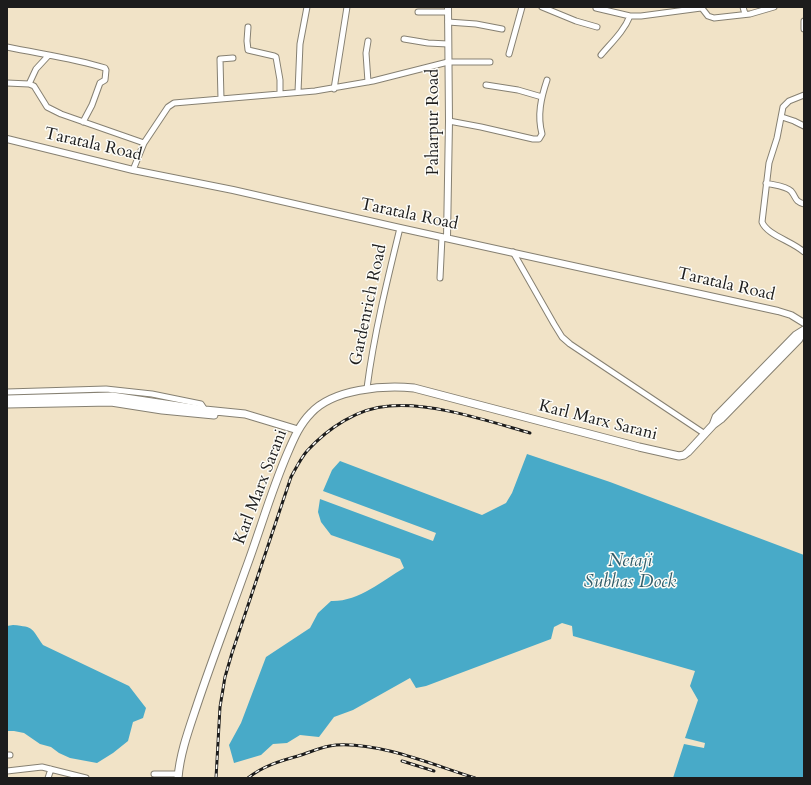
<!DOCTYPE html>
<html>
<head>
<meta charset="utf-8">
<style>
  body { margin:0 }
  #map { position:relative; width:811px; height:785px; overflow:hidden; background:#f1e3c7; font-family:Cardo,serif }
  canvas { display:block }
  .frame { position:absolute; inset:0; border:8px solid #1c1c1c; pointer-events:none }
</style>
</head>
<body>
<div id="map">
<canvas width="811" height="785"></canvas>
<div class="frame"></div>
</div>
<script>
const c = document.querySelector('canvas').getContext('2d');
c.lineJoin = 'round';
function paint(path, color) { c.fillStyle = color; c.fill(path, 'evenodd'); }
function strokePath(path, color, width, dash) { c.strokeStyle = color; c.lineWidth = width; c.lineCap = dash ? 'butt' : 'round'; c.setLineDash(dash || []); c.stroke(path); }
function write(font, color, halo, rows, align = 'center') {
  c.font = font + ' Cardo,serif'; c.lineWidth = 3; c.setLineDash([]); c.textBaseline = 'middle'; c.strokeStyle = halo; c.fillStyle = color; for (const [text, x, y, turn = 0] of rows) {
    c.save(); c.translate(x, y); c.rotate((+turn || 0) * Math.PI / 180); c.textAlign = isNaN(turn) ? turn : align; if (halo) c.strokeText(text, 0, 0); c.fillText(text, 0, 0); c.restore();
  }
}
paint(new Path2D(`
  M527,454l83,28 194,73v223h-131l11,-34 20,4 1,-5 -20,-5 13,-38 -8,-14 5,-15 -122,-35 -1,-10 -10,-3 -8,4 -3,12 -125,47 -10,2 -6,-10 -57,32 -19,7 -15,20 -19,-2 -13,8 -14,1 -12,11 -27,8 -5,-18 12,-22 25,-66 44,-29 8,-15 13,-12c27,1 51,-20 73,-33l-4,-9 -69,-24 -10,-13 -3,-10 2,-13 113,42 3,-8 -113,-42 9,-21 8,-9 142,54 24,-12 6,-10z
  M13,625c22,2 18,3 30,20l86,41 17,22 -3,10 -10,4 -5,19 -15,12 -16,10 -27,-5 -11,-5 -8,-6 -11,-3 -16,-11 -10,-2h-7v-105z`), '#48aac8');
const minor = new Path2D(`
  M542,7l34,14 21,6
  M701,7l7,9 6,2 36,-4 24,-7
  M743,7l2,7
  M596,8l34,8h11l60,-8
  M418,12h30
  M804,21v8
  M448,22l28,2 26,5
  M248,27l-1,14 1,9 26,6 2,1 4,23v14
  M404,39l24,4 20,1
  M368,41l-2,12 2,29
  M7,47c33,7 66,11 98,21l1,2 -1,10 -5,3 -8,22 -9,17
  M509,54l13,-47
  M601,55c11,-13 23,-24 29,-39
  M7,83l22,1 5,2 13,21 14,7 83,29
  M29,84l7,-15 12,-13
  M486,85l32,5 24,7
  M334,89l13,-82
  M298,92l2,-48 7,-37
  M804,95l-15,6 -6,6 -6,31 -8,25 -7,59c5,13 30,19 42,30
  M221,99l-1,-40 13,-1
  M782,117l12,4 10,5
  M449,121l32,6 52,12h6l3,-5c-5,-19 -1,-36 5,-54
  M133,170l11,-27 24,-36 6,-4 141,-12 58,-10 75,-19h42
  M766,183c7,2 20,3 25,8 6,7 3,10 13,13
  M513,252l41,72 8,13 8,7 135,90
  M440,278l2,-41
  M367,388c7,-54 20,-107 33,-160
  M7,392l99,-3 46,5 49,10 4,6
  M7,755h3
  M7,771l35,-4 44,11
  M154,774h25
  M48,778l3,-9`);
const tertiary = new Path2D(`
  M7,139l126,31 100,20 167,38 378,83 13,4 13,8
  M447,238l2,-117 -1,-114`);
const secondary = new Path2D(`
  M7,399l105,-3 93,14 40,4 53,16
  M7,404l104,-2 51,8 52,5
  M713,425l8,-6 78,-80 3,-7
  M178,778c2,-25 11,-49 19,-73 15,-45 32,-89 48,-134 15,-40 26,-80 43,-119 6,-14 12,-28 23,-39 22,-24 72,-28 103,-25l225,59 40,9 5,-1 4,-3 25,-27 3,-8 80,-82 8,-5`);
strokePath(minor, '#868072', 7);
strokePath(tertiary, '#868072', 8);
strokePath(secondary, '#868072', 9);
strokePath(minor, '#fff', 5);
strokePath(tertiary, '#fff', 6);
strokePath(secondary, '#fff', 7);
const rail = new Path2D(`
  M402,761l32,10
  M216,778l4,-71 5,-30 7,-24 59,-176c5,-9 10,-19 16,-26 21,-23 51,-43 82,-45 43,-4 99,15 141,27
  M248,778c15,-12 32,-17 50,-22 13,-4 25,-10 38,-11 44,-3 97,20 139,33`);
strokePath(rail, '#1c1c1c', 3);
strokePath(rail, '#fdfcf7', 1.5, [4.5]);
write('17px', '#1c1c1c', '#fdfcf7', [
  ["Paharpur Road",434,122,-90],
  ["Taratala Road",93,145,13],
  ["Taratala Road",409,215,12],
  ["Taratala Road",726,285,13],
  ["Gardenrich Road",369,305,-78],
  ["Karl Marx Sarani",598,421,14],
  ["Karl Marx Sarani",261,487,-69]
]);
write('italic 18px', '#305c69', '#fdfcf7', [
  ["Netaji",630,562],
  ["Subhas Dock",630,583]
]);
</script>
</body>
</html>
